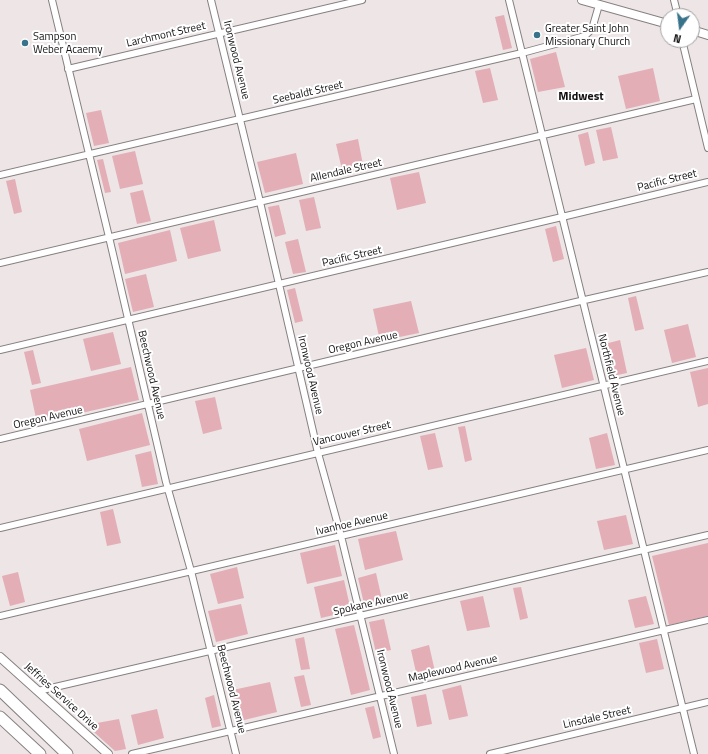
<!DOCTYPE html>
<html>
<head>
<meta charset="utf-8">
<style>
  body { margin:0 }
  #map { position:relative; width:708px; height:754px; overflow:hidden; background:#ede5e6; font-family:"Titillium Web",sans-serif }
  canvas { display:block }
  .north { position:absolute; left:660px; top:8px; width:40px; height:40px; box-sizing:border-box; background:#fff; border:1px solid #a19fa0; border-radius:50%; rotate:194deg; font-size:11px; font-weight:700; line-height:16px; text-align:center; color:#131011 }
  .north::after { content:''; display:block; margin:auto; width:14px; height:18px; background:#38738b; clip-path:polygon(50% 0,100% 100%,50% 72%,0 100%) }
</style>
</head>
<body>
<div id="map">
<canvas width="708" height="754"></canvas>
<div class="north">N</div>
</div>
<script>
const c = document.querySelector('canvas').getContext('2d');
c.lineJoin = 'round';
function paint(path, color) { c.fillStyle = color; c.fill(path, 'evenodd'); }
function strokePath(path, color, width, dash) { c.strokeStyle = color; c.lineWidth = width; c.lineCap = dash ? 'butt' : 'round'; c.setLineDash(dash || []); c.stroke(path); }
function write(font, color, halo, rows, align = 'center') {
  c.font = font + ' "Titillium Web",sans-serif'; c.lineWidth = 4; c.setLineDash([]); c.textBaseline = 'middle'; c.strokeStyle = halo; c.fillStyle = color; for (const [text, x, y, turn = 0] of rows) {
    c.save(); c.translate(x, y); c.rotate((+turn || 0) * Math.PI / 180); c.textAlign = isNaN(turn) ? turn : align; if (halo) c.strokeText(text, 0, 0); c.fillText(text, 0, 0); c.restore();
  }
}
paint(new Path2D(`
  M504,15l8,33 -9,2 -8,-33z
  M556,52l9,35 -27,5 -8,-33z
  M490,68l8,32 -15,3 -8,-32z
  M653,68l7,33 -34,8 -8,-33z
  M101,110l8,33 -15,3 -8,-33z
  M611,127l7,31 -15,3 -7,-31z
  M588,132l7,31 -10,3 -7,-31z
  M358,139l6,31 -21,4 -7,-30z
  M135,151l8,33 -23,5 -8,-33z
  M296,153l7,31 -38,9 -8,-31z
  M103,159l8,33 -6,1 -8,-33z
  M419,172l7,31 -29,7 -7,-32z
  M15,179l7,33 -8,2 -8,-33z
  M143,190l8,31 -14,3 -7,-31z
  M314,197l7,31 -15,3 -7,-31z
  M279,205l7,29 -11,3 -7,-30z
  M214,220l7,31 -33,8 -8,-31z
  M556,226l8,33 -11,3 -8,-33z
  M170,230l7,31 -52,13 -7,-31z
  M298,239l8,33 -13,2 -8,-32z
  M146,274l8,33 -21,5 -8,-33z
  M295,288l8,33 -8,2 -8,-33z
  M636,296l8,33 -9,2 -7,-33z
  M411,301l8,32 -39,8 -7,-32z
  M688,324l8,33 -24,6 -8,-33z
  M113,332l8,32 -30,7 -8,-32z
  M620,340l7,33 -19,4 -7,-32z
  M586,348l8,32 -32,8 -8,-33z
  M33,350l8,33 -9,2 -8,-33z
  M131,367l8,33 -102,23 -7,-33z
  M708,368v36l-10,3 -8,-35z
  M215,397l7,32 -19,5 -8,-33z
  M142,413l8,32 -63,16 -8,-32z
  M465,426l7,34 -7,2 -7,-35z
  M435,433l8,34 -15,3 -8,-34z
  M607,433l8,32 -19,4 -7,-31z
  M151,451l7,33 -16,3 -7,-32z
  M113,509l8,34 -14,3 -7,-34z
  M626,515l7,29 -29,6 -7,-29z
  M396,531l7,29 -38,10 -7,-31z
  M708,543v73l-39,9 -17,-69z
  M335,545l7,31 -35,8 -7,-31z
  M237,567l7,31 -26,6 -8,-30z
  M18,572l7,30 -15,4 -8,-30z
  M376,573l7,31 -18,4 -7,-30z
  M344,580l7,31 -30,7 -7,-31z
  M521,587l7,31 -8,2 -7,-32z
  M483,596l7,31 -23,4 -7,-30z
  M646,596l8,28 -19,4 -7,-28z
  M241,604l7,30 -32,8 -8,-31z
  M384,619l7,31 -15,3 -7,-31z
  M354,625l16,65 -19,5 -16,-66z
  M304,637l6,32 -9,1 -6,-31z
  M657,639l7,30 -18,4 -7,-30z
  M429,645l7,31 -18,5 -7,-31z
  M304,675l7,30 -10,2 -7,-30z
  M270,682l7,30 -41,10 -8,-31z
  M461,685l7,31 -19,4 -7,-30z
  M426,694l6,30 -15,3 -6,-30z
  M214,695l7,31 -9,2 -7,-30z
  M374,706l7,31 -8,2 -8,-31z
  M157,709l7,29 -26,7 -7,-30z
  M119,719l7,30 -11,2 -29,-26z`), '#e3aeb5');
const street = new Path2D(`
  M52,0l57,237 57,245 25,89 45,183
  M211,0l49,202 58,251 23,83 53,218
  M509,0l185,754
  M674,0l4,16
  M682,40l26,108
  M68,69l294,-69
  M0,175l522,-122 63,-17 7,-7 7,-24
  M0,263l696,-164
  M0,350l562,-133 146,-35
  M0,439l576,-137 132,-30
  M0,528l708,-167
  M0,616l708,-166
  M38,691l670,-156
  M132,754l576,-134
  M490,754l218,-52`);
const secondary = new Path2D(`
  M582,0l86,24
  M692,30l16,5
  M0,657l108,97`);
const highway = new Path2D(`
  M0,690l67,64
  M0,717l40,37`);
strokePath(street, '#868080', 8);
strokePath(secondary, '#868080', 10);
strokePath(highway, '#868080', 13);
strokePath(street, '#fff', 6);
strokePath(secondary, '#fff', 8);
strokePath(highway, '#fff', 11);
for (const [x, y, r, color] of [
  [537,35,4,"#38738b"],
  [25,43,4,"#38738b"]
]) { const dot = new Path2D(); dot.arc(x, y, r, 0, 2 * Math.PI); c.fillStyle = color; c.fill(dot); strokePath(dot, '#fff', 1.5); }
write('11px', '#131011', '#fff', [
  ["Greater Saint John",545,29],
  ["Missionary Church",545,42],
  ["Sampson",33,37],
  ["Weber Acaemy",33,50]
], 'left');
write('11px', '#131011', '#fff', [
  ["Larchmont Street",166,35,-13],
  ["Ironwood Avenue",236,60,76],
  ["Seebaldt Street",308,93,-13],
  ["Allendale Street",346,171,-13],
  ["Pacific Street",667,181,-14],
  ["Pacific Street",352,257,-13],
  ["Oregon Avenue",363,343,-13],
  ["Beechwood Avenue",151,375,77],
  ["Ironwood Avenue",310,375,77],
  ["Northfield Avenue",611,375,76],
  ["Oregon Avenue",48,418,-13],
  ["Vancouver Street",352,434,-13],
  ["Ivanhoe Avenue",352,524,-13],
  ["Spokane Avenue",371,604,-13],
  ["Maplewood Avenue",453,669,-13],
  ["Beechwood Avenue",231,689,76],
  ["Ironwood Avenue",389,689,76],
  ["Jeffries Service Drive",61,697,42],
  ["Linsdale Street",597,718,-13]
]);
write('bold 12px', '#131011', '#fff', [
  ["Midwest",581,97]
]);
</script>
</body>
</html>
